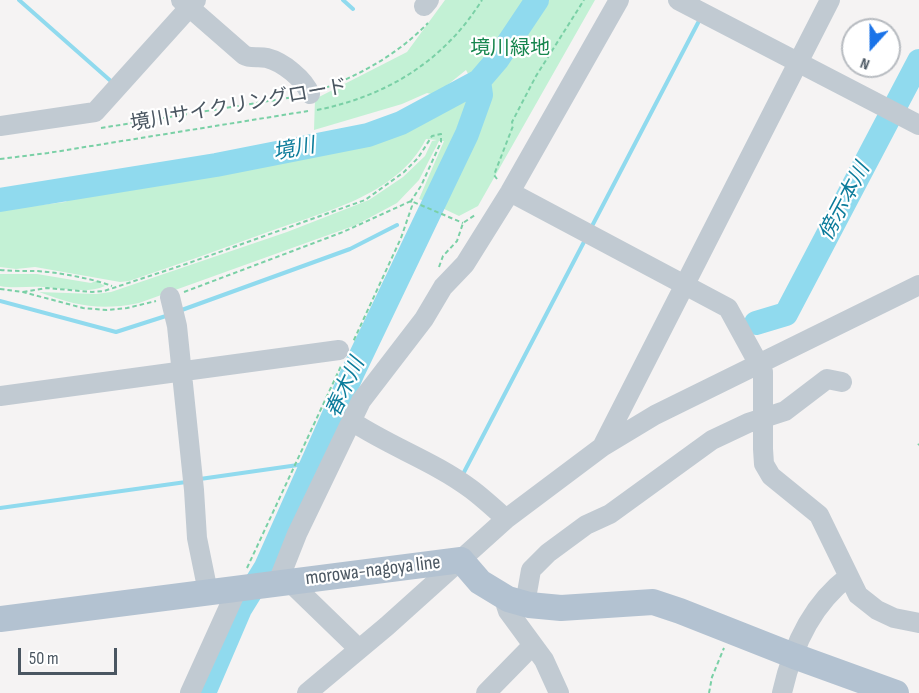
<!DOCTYPE html>
<html>
<head>
<meta charset="utf-8">
<style>
  body { margin:0 }
  #map { position:relative; width:919px; height:693px; overflow:hidden; background:#f5f3f3; font-family:"Sofia Sans Condensed",sans-serif }
  canvas { display:block }
  .north { position:absolute; left:841px; top:18px; width:60px; height:60px; box-sizing:border-box; background:#fff; border:2px solid #b7bbc0; border-radius:50%; rotate:201deg; font-size:16px; font-weight:700; line-height:24px; text-align:center; color:#4a5661 }
  .north::after { content:''; display:block; margin:auto; width:21px; height:27px; background:#1a73e8; clip-path:polygon(50% 0,100% 100%,50% 72%,0 100%) }
  .scale { position:absolute; left:18px; top:648px; width:99px; height:27px; box-sizing:border-box; border:3px solid #4a5661; border-top:0; padding-left:8px; font-size:18px; line-height:21px; white-space:nowrap; color:#4a5661; -webkit-text-stroke:4px #fff; paint-order:stroke }
</style>
</head>
<body>
<div id="map">
<canvas width="919" height="693"></canvas>
<div class="north">N</div>
<div class="scale">50 m</div>
</div>
<script>
const c = document.querySelector('canvas').getContext('2d');
c.lineJoin = 'round';
function paint(path, color) { c.fillStyle = color; c.fill(path, 'evenodd'); }
function strokePath(path, color, width, dash) { c.strokeStyle = color; c.lineWidth = width; c.lineCap = dash ? 'butt' : 'round'; c.setLineDash(dash || []); c.stroke(path); }
function write(font, color, halo, rows, align = 'center') {
  c.font = font + ' "Sofia Sans Condensed","Noto Sans JP",sans-serif'; c.lineWidth = 4.5; c.setLineDash([]); c.textBaseline = 'middle'; c.strokeStyle = halo; c.fillStyle = color; for (const [text, x, y, turn = 0] of rows) {
    c.save(); c.translate(x, y); c.rotate((+turn || 0) * Math.PI / 180); c.textAlign = isNaN(turn) ? turn : align; if (halo) c.strokeText(text, 0, 0); c.fillText(text, 0, 0); c.restore();
  }
}
paint(new Path2D(`
  M445,0h150l-117,206 -19,10 -19,-9 45,-101 -19,-36 -31,25 -8,-2 -25,11 -88,26 1,-31 92,-47z
  M465,95l10,8 -45,100 -11,-4 25,-58h-5l-20,39 -22,23 -41,22 -217,78c-39,8 -63,3 -100,-11l57,2 15,-2 176,-60 82,-32 34,-23 22,-21 7,-15 5,-1 -11,-1c-29,57 -103,73 -158,93 -46,17 -92,33 -139,49l-9,1 -85,-15 -19,2 -16,-2v-57l65,-8 14,-7 21,-4 55,-7 96,-16 121,-26 65,-29 15,-12z
  M0,274h37l54,9 5,-2 9,5c-18,8 -41,2 -62,1 -14,-1 -29,2 -43,-1z`), '#c3f1d5');
strokePath(new Path2D(`
  M19,0l94,83
  M343,0l10,9
  M591,228l109,-209
  M0,301l116,31 53,-17
  M179,311l171,-62 47,-24
  M462,476l123,-236
  M200,479l112,-16
  M0,508l186,-26`), '#90daee', 4);
strokePath(new Path2D(`
  M0,200l216,-35 152,-30 33,-12 78,-42 18,-21 40,-60
  M756,323l30,-9 133,-253
  M204,693l36,-84 26,-42 87,-195 114,-238 14,-39 -2,-14`), '#90daee', 24);
strokePath(new Path2D(`
  M325,88c39,-15 74,-35 103,-65
  M317,110c70,-14 127,-49 165,-110
  M101,128l193,-31
  M0,159l48,-6 260,-42
  M497,179l-3,-4 19,-49 -1,-4 24,-46 48,-76
  M439,267l4,-11 14,-15 6,-18 12,-8
  M0,270c11,1 22,1 33,1 20,0 61,8 79,15
  M0,289l23,3 60,16 24,2 20,-2 29,-7
  M23,292l24,-4 45,4 12,-1 82,-27 179,-64 39,-28 14,-14 14,-22 9,-2v8l-20,44 -10,15 1,5 -11,32 -48,104
  M184,292l159,-60 68,-31 52,22
  M918,445l1,-1
  M247,568l94,-202
  M709,693l3,-16 12,-29`), '#7ad0a6', 2, [4.5, 3]);
strokePath(new Path2D(`
  M181,0l63,55c7,4 15,1 23,3 16,4 37,21 43,36
  M678,0l241,125
  M424,6l5,-6
  M0,126l95,-14 101,-112
  M510,192l218,116 35,64v77l1,15 7,12 48,39 39,80 19,15 17,8 25,5
  M170,297l7,29 17,164 3,48 11,54
  M0,396l339,-46
  M353,422c38,25 82,40 118,67 12,9 24,20 35,30
  M602,447l228,-447
  M293,580l1,6 65,63
  M278,582l19,-48 64,-133 63,-82 19,-32 22,-23 45,-72 109,-192
  M508,599l-2,6 2,6 36,49 15,33
  M525,604l6,-34 17,-17 38,-28 24,-11 102,-74 36,-17 37,-12 42,-32 15,3
  M190,693l48,-106
  M307,693l80,-67 119,-107 96,-72 53,-32 264,-130
  M486,693l46,-47
  M782,693c10,-45 29,-88 66,-116`), '#c1cad2', 20);
strokePath(new Path2D(`
  M0,619l461,-59 19,22 28,17 21,6 32,3 92,-6 27,9 114,45 102,37`), '#b3c2d1', 26);
write('20px', '#17864f', '#fff', [
  ["境川緑地",510,49]
]);
write('20px', '#4a5661', '#fff', [
  ["境川サイクリングロード",239,106,-10],
  ["morowa-nagoya line",373,571,-7]
]);
write('italic 21px', '#0c7c9b', '#fff', [
  ["境川",294,150,-11],
  ["傍示本川",845,202,-62],
  ["春木川",346,388,-65]
]);
</script>
</body>
</html>
